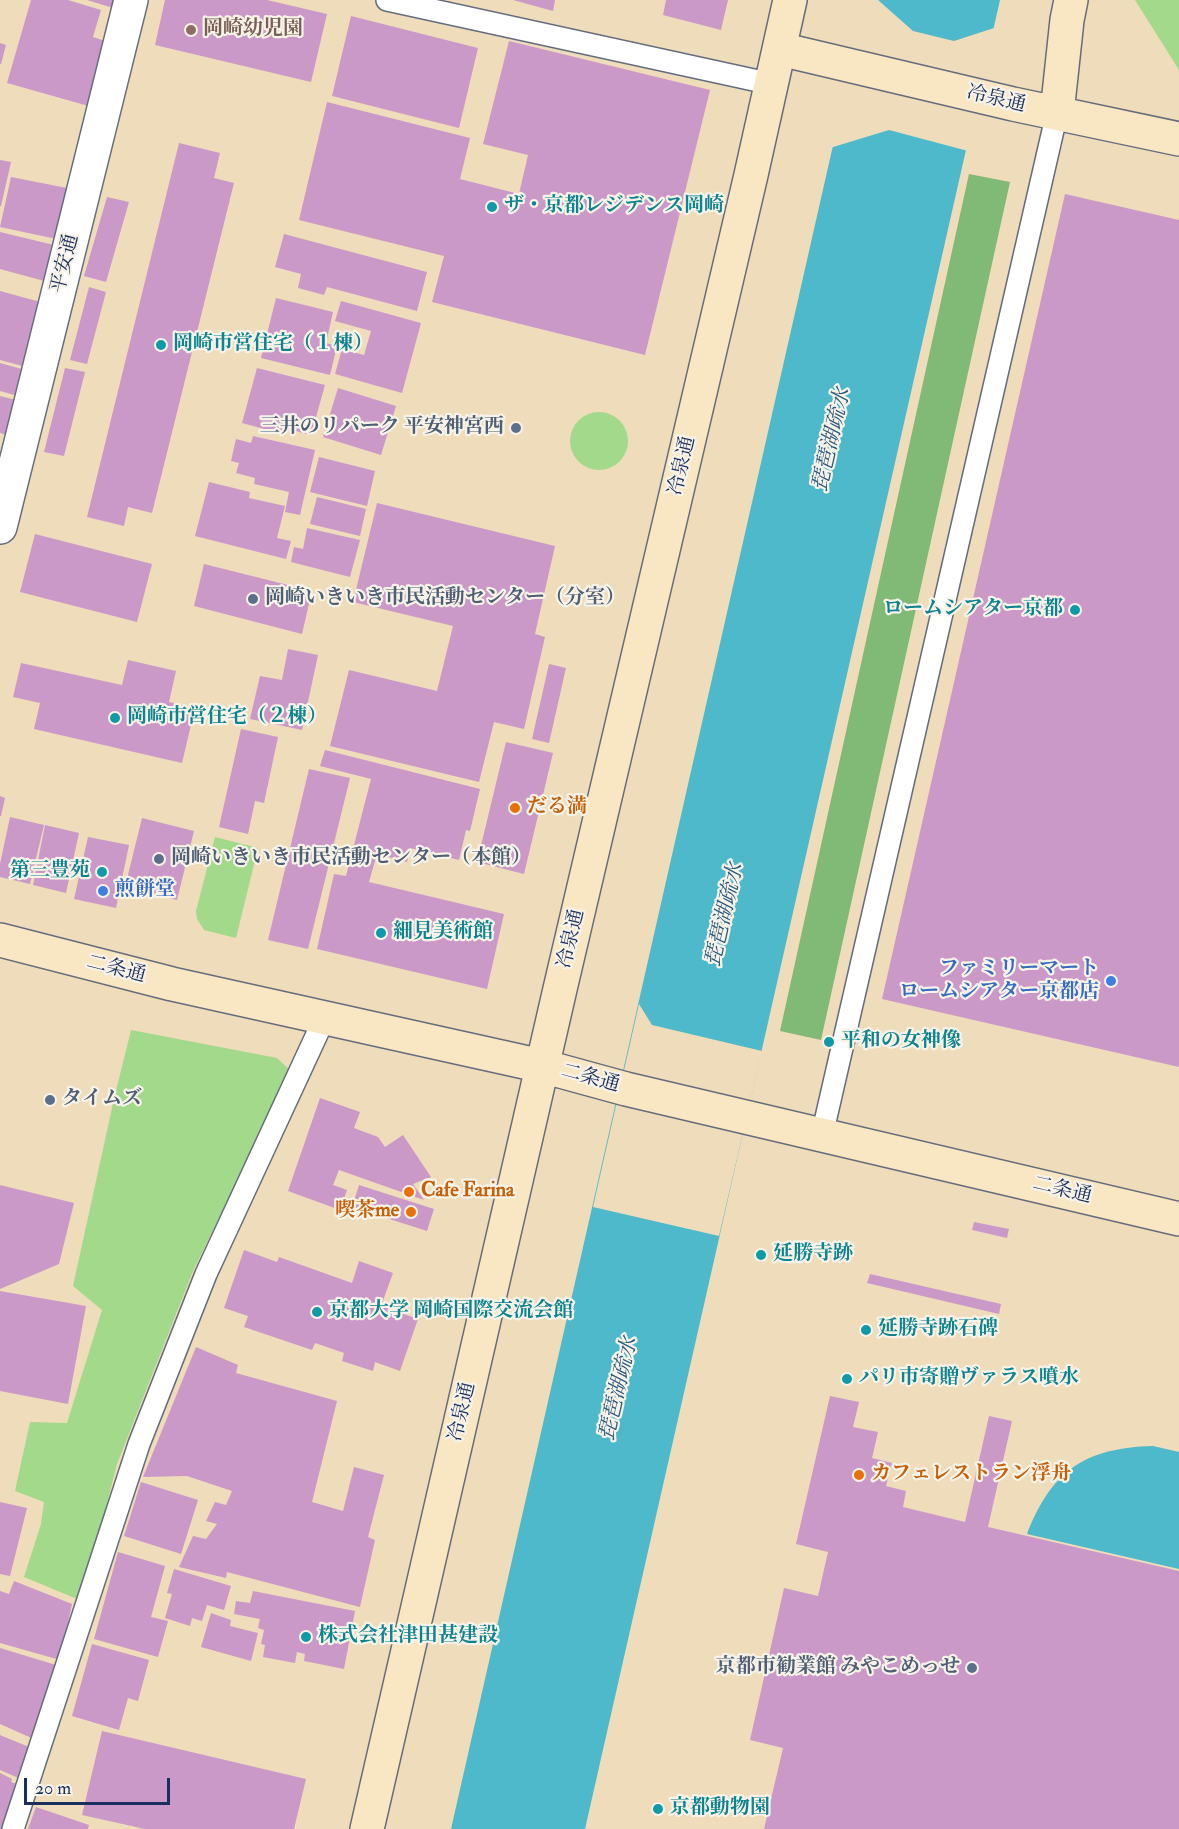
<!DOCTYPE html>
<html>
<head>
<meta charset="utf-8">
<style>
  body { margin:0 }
  #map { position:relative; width:1179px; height:1829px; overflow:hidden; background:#eedcba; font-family:"IM FELL Double Pica",serif }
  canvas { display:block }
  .scale { position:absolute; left:24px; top:1778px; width:146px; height:27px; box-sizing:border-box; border:3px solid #1b2f5e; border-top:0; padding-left:8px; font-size:18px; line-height:21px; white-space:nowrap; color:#1b2f5e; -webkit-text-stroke:4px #f7f3e8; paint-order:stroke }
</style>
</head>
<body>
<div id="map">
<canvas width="1179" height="1829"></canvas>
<div class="scale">20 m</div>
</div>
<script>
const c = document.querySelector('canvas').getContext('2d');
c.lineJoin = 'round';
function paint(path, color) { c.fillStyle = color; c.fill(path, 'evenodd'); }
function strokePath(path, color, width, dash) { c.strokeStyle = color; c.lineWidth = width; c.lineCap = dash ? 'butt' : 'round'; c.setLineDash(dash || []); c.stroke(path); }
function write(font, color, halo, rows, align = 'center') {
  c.font = font + ' "IM FELL Double Pica","Noto Serif JP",serif'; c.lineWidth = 4.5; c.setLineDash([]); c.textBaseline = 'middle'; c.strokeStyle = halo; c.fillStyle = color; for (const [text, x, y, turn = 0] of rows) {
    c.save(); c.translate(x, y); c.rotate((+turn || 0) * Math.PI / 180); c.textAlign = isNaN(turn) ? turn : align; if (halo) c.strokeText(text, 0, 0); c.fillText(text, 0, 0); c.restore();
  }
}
paint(new Path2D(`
  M1135,0h44v70z
  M570 441a29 29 0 1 1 58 0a29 29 0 1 1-58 0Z
  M215,837l43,11 -22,90 -32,-8 -7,-11 -1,-8z
  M131,1030l146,28 14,13 -98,200 -76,193 -35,137 -58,-24 17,-53 3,-22 -29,-11 15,-69 37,1 35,-113 -29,-24 41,-187z`), '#a2d98b');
paint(new Path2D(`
  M969,174l41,8 -189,858 -41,-9z`), '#81b977');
paint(new Path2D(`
  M866,0h134l-415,1829h-134z
  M1153,1446l26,6v117l-152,-35c25,-64 58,-86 126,-88z`), '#4eb9ca');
paint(new Path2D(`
  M863,0h15l35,31 41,10 43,-14 -29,124 -79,-21 -59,18z
  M639,1004l13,21 110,26 -43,185 -126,-29z`), '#eedcba');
paint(new Path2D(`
  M31,0h37l33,10 -8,27 18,6 -19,64 -85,-24z
  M87,0h36l-3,10z
  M165,0h102l60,14 -16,68 -156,-37z
  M513,0h42l-2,11z
  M666,0h62l-7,30 -58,-15z
  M351,16l127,32 -19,80 -127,-32z
  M509,41l201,49 -65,265 -213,-53 12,-46 -145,-36 28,-118 143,36 -10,41 59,15 9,-39 -45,-11z
  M0,43l6,2 -5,19h-1z
  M179,143l41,10 -6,25 20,5 -82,330 -24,-6 -4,19 -37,-9z
  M0,160l11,2 -10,44h-1z
  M11,177l61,12 -11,51 -61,-13z
  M1065,194l114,26v847l-297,-68z
  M107,197l22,5 -23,80 -22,-6z
  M0,232l58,14 -10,36 -48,-13z
  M284,234l143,38 -10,39 -90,-24 -3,8 -26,-7 3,-14 -26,-7z
  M89,287l17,5 -19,72 -17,-4z
  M0,291l44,12 -18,64 -26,-7z
  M276,298l57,14 -7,31 11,3 -7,29 -69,-17z
  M341,301l80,22 -19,70 -67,-19 7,-25 22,6 7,-24 -36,-10z
  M0,363l29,8 -7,26 -22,-6z
  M65,368l20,4 -21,84 -20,-4z
  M257,368l68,17 -14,50 -27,-7 -1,6 -41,-11z
  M338,388l58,18 -15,49 -58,-18z
  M0,396l20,5 -10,35 -10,-3z
  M253,436l62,14 -15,65 -15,-3 4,-20 -35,-8 1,-6 -19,-5 3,-10 -8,-2 5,-22 15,4z
  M319,457l56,14 -8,35 -57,-14z
  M209,482l41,10 -1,6 36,8 -8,32 14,3 -5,18 -91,-23z
  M317,497l49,12 -6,27 -50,-12z
  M377,503l178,43 -20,88 10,3 -21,92 -30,-7 -15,60 -149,-36 19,-76 88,21 16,-65 -100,-24z
  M307,528l53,12 -10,37 -59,-15 3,-15 9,2z
  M35,534l117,30 -15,58 -117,-30z
  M204,564l108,27 -10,43 -108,-28z
  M288,649l30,6 -16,75 -52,-11 10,-43 22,4z
  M128,660l48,11 -7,31 26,6 -13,55 -148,-34 6,-26 -27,-6 8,-34 101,22z
  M549,664l17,4 -17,75 -17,-4z
  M241,729l37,8 -14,66 -9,-2 -7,33 -29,-7z
  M506,742l47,11 -29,121 -47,-12z
  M325,750l155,39 -10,42 -4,-1 -7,30 -49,-12 -3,14 -30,-8 -8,28 135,32 -17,75 -170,-40 17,-75 12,2 25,-97 -51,-13z
  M309,769l41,9 -42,171 -40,-9z
  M0,796l5,2 -4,18h-1z
  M10,817l34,8 -14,59 -30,-7v-13z
  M142,818l52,13 -17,69 -52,-13z
  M45,825l34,8 -13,60 -33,-8z
  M88,837l41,8 -13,63 -42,-9z
  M320,1098l40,14 -6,16 24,9 7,10 18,-12 28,42 -18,7 11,16 -85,-30 -6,15 14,5 -7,20 -52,-19z
  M0,1185l74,18 -15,61 -59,25z
  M359,1185l75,24 -7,22 -75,-24z
  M974,1222l35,7 -2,9 -35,-8z
  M244,1250l33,12 2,-5 73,26 7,-22 34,12 -12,33 37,13 -18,52 -25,-9 -2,9 -31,-10 2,-8 -29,-10 -3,7 -68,-23 4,-11 -24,-8z
  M870,1274l131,30 -2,10 -132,-31z
  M0,1291l86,15 -18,98 -68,-13z
  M196,1347l42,18 -2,8 101,28 -25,101 31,9 11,-44 30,8 -16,62 7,3 -15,67 -133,-35 -1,6 -47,-11 14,-31 13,3 11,-15 -11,-3 9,-19 11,3 6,-14 -45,-15 -44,1z
  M830,1396l29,6 -6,25 25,5 -6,26 20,5 -6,23 20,5 -3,16 62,15 24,-106 23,5 -24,106 191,44v258h-415l19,-81 -33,-8 34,-152 34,8 10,-44 -32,-8z
  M141,1482l57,18 -17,54 -57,-18z
  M0,1502l27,6 -17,68 -10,-2z
  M118,1552l47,14 -14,51 17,4 -10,36 -64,-18z
  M174,1569l57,17 -7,24 -17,-5 -5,16 -10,-3 -2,8 -25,-8 7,-24 -5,-1z
  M14,1581l58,23 -12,56 -60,-17v-52l9,3z
  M253,1591l102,20 -11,58 -40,-8 1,-7 -8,-2 -2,11 -32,-6 2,-12 -4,-1 3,-14 -6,-2 2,-9 -26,-5 2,-13 14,2z
  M211,1613l20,7 -1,6 28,7 -7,28 -50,-14z
  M92,1644l57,16 -11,41 -10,-3 -9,32 -47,-14z
  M0,1648l56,17 -13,36 8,3 -15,36 -36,-16z
  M102,1731l204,48 -12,50h-149l-63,-14z
  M0,1735l34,14 -13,30 -21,-9z
  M0,1773l12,6 -1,3 9,3 -18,44h-2z
  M36,1807l53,18 -1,4h-60z`), '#cb99c8');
const lane = new Path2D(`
  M387,0l385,84
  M822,1135l235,-1022
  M13,1829l126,-385 67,-170 119,-257`);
const street = new Path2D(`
  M0,527l131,-527`);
const secondary = new Path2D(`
  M780,49l233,55 166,35
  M1057,113l10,-93 4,-20
  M0,940l172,44 370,82 84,23 553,130
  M367,1829l193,-840 191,-814 39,-175`);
strokePath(lane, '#656c7e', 24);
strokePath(street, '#656c7e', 36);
strokePath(secondary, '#656c7e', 36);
strokePath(lane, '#fff', 21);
strokePath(street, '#fff', 33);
strokePath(secondary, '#f9e7c3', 33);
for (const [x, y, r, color] of [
  [191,30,6,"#8d6e63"],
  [492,207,6,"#0f9aa8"],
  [161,345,6,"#0f9aa8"],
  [516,428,6,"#5c6f8a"],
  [253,599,6,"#5c6f8a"],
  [1075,610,6,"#0f9aa8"],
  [115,718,6,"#0f9aa8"],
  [515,808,6,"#e8710a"],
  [159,859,6,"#5c6f8a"],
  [102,872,6,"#0f9aa8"],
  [103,891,6,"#3f7fe0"],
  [381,933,6,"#0f9aa8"],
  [1111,981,6,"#3f7fe0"],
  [829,1042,6,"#0f9aa8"],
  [50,1100,6,"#5c6f8a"],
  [409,1192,6,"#e8710a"],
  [411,1212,6,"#e8710a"],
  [761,1255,6,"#0f9aa8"],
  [317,1312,6,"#0f9aa8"],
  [866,1330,6,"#0f9aa8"],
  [847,1379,6,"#0f9aa8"],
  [859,1475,6,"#e8710a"],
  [306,1637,6,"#0f9aa8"],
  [972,1668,6,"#5c6f8a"],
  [658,1809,6,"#0f9aa8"]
]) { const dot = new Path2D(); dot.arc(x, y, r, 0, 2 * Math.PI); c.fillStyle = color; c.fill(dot); strokePath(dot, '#f7f3e8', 2); }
write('bold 20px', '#785e54', '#f7f3e8', [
  ["岡崎幼児園",203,30]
], 'left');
write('20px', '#1b2f5e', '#f7f3e8', [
  ["冷泉通",996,100,13],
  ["平安通",66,264,-76],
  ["冷泉通",683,466,-77],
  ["冷泉通",572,939,-77],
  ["二条通",116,970,14],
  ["二条通",590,1079,15],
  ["二条通",1062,1191,13],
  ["冷泉通",463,1412,-77]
]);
write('bold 20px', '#0d838f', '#f7f3e8', [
  ["ザ・京都レジデンス岡崎",504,207],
  ["岡崎市営住宅（１棟）",173,345],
  ["ロームシアター京都",1063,610,"right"],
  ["岡崎市営住宅（２棟）",127,718],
  ["第三豊苑",90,872,"right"],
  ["細見美術館",393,933],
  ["平和の女神像",841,1042],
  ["延勝寺跡",773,1255],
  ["京都大学 岡崎国際交流会館",329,1312],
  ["延勝寺跡石碑",878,1330],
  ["パリ市寄贈ヴァラス噴水",859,1379],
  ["株式会社津田甚建設",318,1637],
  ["京都動物園",670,1809]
], 'left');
write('bold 20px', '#4e5e75', '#f7f3e8', [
  ["三井のリパーク 平安神宮西",504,428,"right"],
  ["岡崎いきいき市民活動センター（分室）",265,599],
  ["岡崎いきいき市民活動センター（本館）",171,859],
  ["タイムズ",62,1100],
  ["京都市勧業館 みやこめっせ",960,1668,"right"]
], 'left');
write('bold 20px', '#c56008', '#f7f3e8', [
  ["だる満",527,808],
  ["Cafe Farina",421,1192],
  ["喫茶me",399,1212,"right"],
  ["カフェレストラン浮舟",871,1475]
], 'left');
write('bold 20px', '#366cbe', '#f7f3e8', [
  ["煎餅堂",115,891],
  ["ファミリーマート",1099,970,"right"],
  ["ロームシアター京都店",1099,993,"right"]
], 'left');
write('italic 21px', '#2a587e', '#f7f3e8', [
  ["琵琶湖疏水",833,440,-77],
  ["琵琶湖疏水",726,915,-77],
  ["琵琶湖疏水",620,1389,-77]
]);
</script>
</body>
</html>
